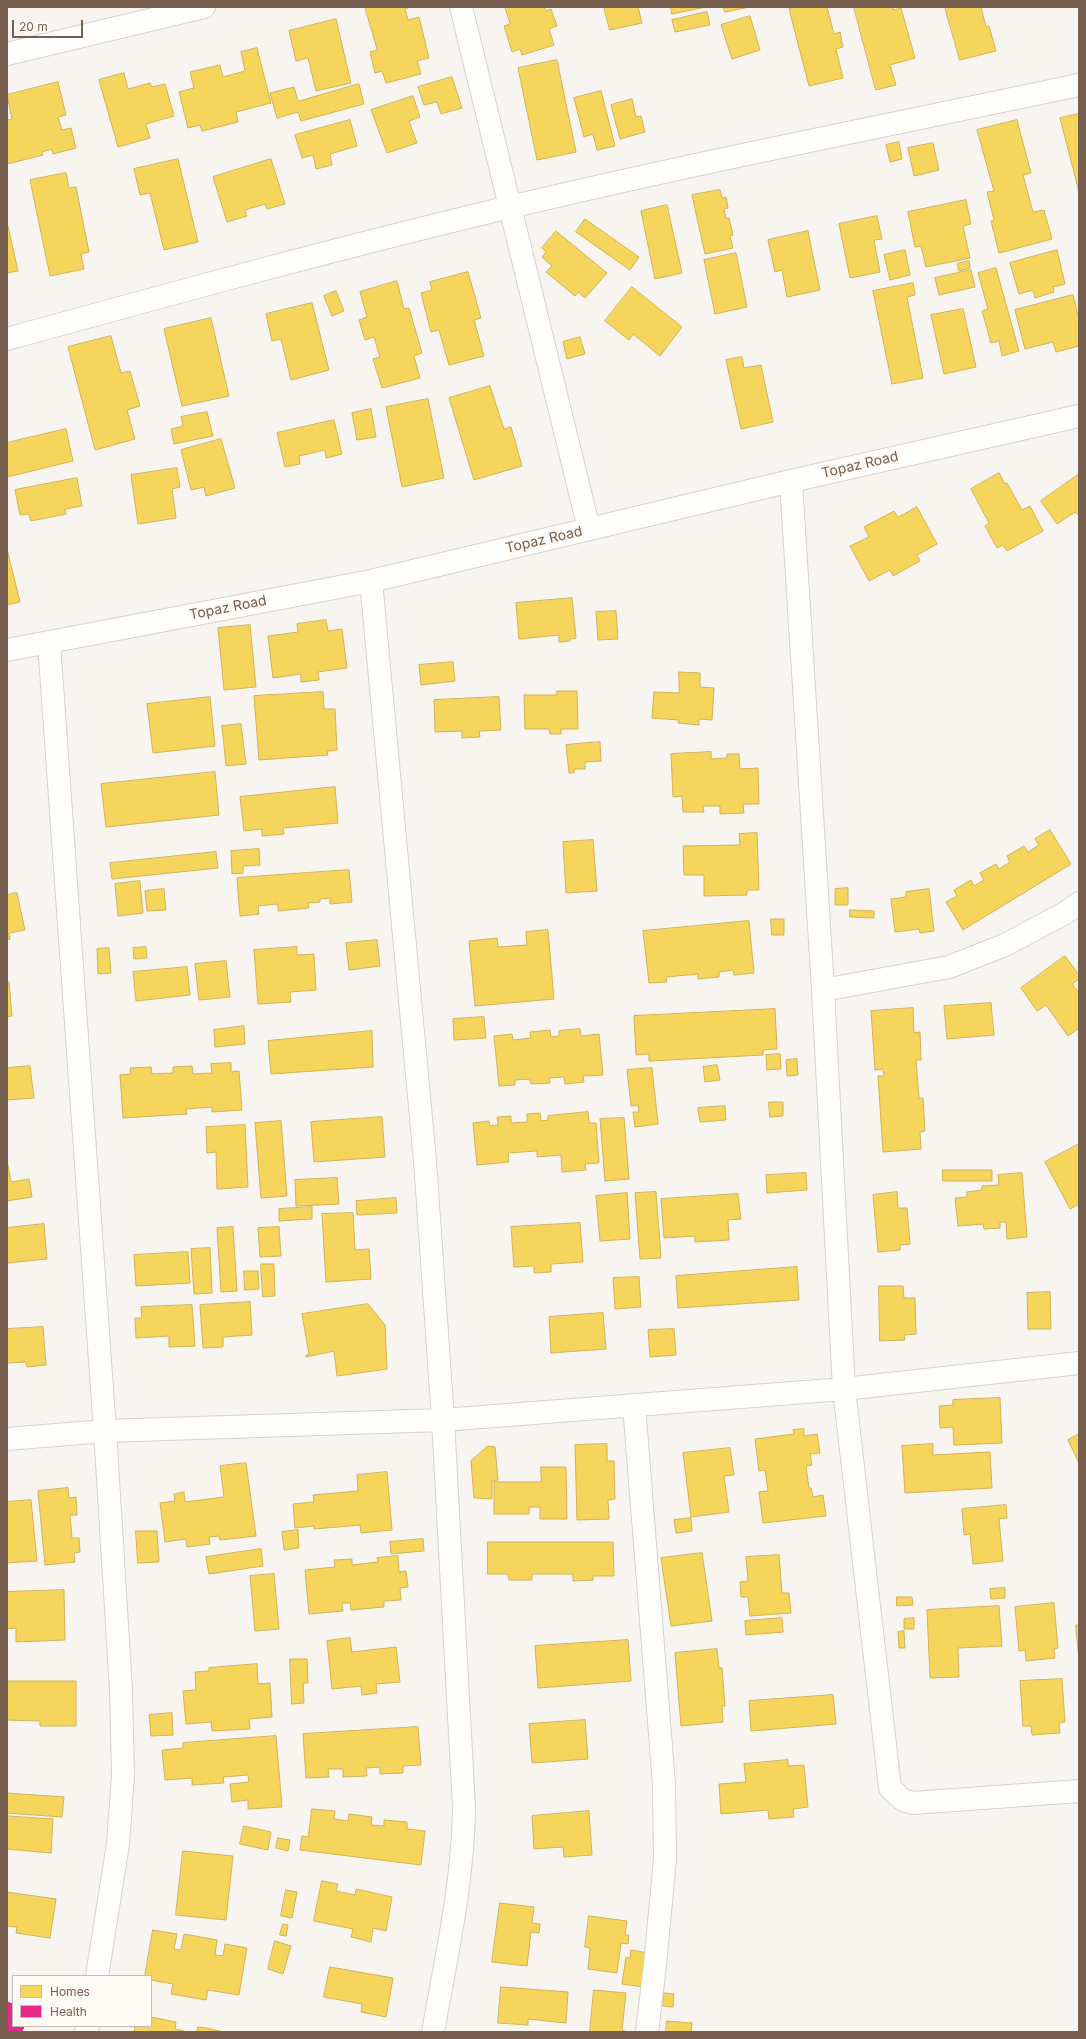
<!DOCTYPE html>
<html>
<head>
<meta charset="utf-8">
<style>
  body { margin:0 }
  #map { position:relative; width:1086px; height:2039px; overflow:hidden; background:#f8f5f0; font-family:Inter,sans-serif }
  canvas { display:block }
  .frame { position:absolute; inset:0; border:8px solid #775f50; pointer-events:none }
  .legend { position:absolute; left:12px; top:1975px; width:140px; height:52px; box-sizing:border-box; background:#fefaf4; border:1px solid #c8bcb2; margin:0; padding:5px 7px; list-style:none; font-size:12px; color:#775f50 }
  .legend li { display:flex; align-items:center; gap:8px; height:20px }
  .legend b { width:20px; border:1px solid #c8bcb2 }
  .scale { position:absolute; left:12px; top:20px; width:71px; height:18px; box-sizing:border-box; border:2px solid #775f50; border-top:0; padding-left:5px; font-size:12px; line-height:14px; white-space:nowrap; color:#775f50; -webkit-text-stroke:3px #fefaf4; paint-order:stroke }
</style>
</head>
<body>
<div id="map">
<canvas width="1086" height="2039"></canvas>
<div class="frame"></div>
<ul class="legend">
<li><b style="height:11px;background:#f6d55c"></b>Homes</li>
<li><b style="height:11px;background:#e7298a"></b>Health</li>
</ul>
<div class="scale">20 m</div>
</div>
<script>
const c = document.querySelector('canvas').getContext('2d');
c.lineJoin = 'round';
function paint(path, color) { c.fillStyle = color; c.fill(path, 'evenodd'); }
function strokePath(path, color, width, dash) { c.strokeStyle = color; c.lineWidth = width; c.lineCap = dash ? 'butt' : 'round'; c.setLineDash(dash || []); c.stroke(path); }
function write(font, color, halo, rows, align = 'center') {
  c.font = font + ' Inter,sans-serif'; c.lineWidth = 4; c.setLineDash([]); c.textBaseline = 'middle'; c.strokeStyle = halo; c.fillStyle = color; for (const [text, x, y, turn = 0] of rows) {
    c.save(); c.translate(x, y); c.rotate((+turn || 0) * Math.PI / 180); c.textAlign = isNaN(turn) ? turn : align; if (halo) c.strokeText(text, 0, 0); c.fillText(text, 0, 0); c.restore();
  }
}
const homes = new Path2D(`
  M365,7h46l-6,2 3,11 11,-3 10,41 -12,3 4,13 -35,9 -4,-12 -7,2 -5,-21 7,-2z
  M505,7h39l2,4 5,-2 6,17 -8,3 5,16 -32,10 -2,-6 -8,3 -8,-26 6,-2z
  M604,7h34l4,16 -32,7z
  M671,7h35l-34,7z
  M723,7h27l-25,5z
  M798,7h29l7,27 6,-2 3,15 -7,2 7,29 -34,8 -20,-77z
  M854,7h39l1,3 7,-2 14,50 -25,7 6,20 -20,5z
  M945,7h36l5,20 3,-1 7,25 -36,9z
  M707,12l3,13 -35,7 -3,-12z
  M750,16l10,34 -28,9 -11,-34z
  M336,19l15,64 -35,8 -8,-33 -12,3 -7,-30z
  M257,48l14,55 -35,9 2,10 -36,9 -2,-6 -12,3 -9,-36 15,-4 -4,-16 30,-7 3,12 22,-6 -4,-19z
  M557,60l19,92 -39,8 -19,-92z
  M124,73l4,16 22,-6 2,4 13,-3 9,32 -28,8 4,14 -32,9 -19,-67z
  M452,77l10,31 -21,6 -4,-12 -13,3 -6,-18z
  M58,82l8,33 -8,2 4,13 9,-2 5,20 -23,6 -1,-5 -10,3 1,3 -36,9v-44l5,-1 -5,-24z
  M359,84l5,20 -63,17 -3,-9 -21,6 -7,-25 24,-6 4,14z
  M601,91l14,55 -18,4 -4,-16 -9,3 -10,-39z
  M413,96l7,21 -11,4 8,22 -30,10 -16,-43z
  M632,99l4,18 5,-1 4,16 -25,7 -9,-34z
  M1079,114v78l-19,-74z
  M350,120l7,26 -27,8 2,11 -16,4 -3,-14 -11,3 -7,-23z
  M1017,120l14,53 -8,2 10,37 11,-2 8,29 -53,14 -8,-32 3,-1 -7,-28 7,-1 -17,-61z
  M899,142l3,17 -12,3 -4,-17z
  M933,143l6,27 -25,6 -6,-28z
  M178,159l20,83 -34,8 -14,-57 -10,2 -6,-26z
  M271,159l14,45 -18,5 -2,-5 -20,6 2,6 -20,6 -14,-45z
  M66,173l3,15 7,-1 13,65 -8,2 3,15 -34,7 -20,-96z
  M720,190l2,8 4,-1 2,11 -4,1 2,9h3l4,17 -3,1 3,12 -28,6 -13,-59z
  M966,200l5,24 -8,2 7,32 -44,9 -5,-21 -6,1 -7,-35z
  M667,205l15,68 -27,6 -14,-68z
  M877,216l5,23 -8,1 6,32 -30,6 -11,-54z
  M585,219l54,38 -9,13 -54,-38z
  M7,222l11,49 -11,2z
  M556,231l51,42 -22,25 -7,-6 -3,4 -29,-24 6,-6 -10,-9 4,-5 -4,-4z
  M808,231l12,59 -33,7 -5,-27 -7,2 -7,-32z
  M905,250l5,25 -20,5 -6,-25z
  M1057,250l8,34 -12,3 1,5 -19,6 -2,-8 -14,4 -9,-31z
  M736,253l11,54 -32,7 -11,-54z
  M969,261l1,7 -11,3 -2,-7z
  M996,268l23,83 -17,5 -3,-15 -8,2 -9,-32 6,-2 -10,-36z
  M971,270l4,17 -36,8 -4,-17z
  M468,272l13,46 -7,2 10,36 -35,9 -10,-35 -8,2 -10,-39 11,-3 -2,-8z
  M397,281l7,28 5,-1 13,45 -8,3 6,22 -38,10 -9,-29 7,-2 -6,-20 -9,3 -6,-20 8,-3 -7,-25z
  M913,283l2,12 -8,2 16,81 -31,6 -19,-93z
  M632,287l50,40 -22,29 -27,-22 -4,6 -24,-19z
  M336,291l8,20 -12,5 -8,-20z
  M1073,295l6,24v27l-23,6 -3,-10 -28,7 -10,-39z
  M312,303l17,67 -38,10 -10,-41 -9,2 -6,-27z
  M963,309l13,58 -32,7 -13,-59z
  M211,318l18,78 -47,10 -18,-77z
  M111,336l10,37 9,-2 10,35 -13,4 8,29 -40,11 -27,-103z
  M580,337l5,17 -18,5 -4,-17z
  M742,357l2,11 17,-3 12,57 -32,7 -15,-69z
  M490,386l14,43 7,-2 11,39 -48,14 -25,-82z
  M428,399l16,79 -42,9 -16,-80z
  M371,409l5,28 -19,3 -5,-27z
  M207,412l6,24 -39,8 -3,-15 12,-3 -2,-9z
  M334,420l8,34 -16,4 -1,-8 -26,6 1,8 -15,3 -8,-34z
  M66,429l7,32 -66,16v-34z
  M221,439l14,49 -29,8 -2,-9 -13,3 -10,-40z
  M177,468l3,19 -8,2 4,29 -38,6 -7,-49z
  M999,473l6,11 2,-1 15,27 8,-4 13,25 -36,20 -4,-6 -6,3 -12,-22 4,-3 -18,-34z
  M1079,474v41l-4,-3 -18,12 -16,-23z
  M77,478l5,28 -17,3 1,5 -35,7 -2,-7 -9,1 -5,-25z
  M917,507l20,37 -20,11 3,6 -27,15 -3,-6 -21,11 -19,-35 19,-9 -5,-10 30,-16 4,6z
  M7,549l13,53 -13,3z
  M572,598l4,40 -6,1v2l-11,1v-7l-40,4 -3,-36z
  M616,611l2,28 -20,1 -2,-28z
  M326,620l2,11 14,-2 5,39 -29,4 1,8 -18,2v-8l-28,4 -5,-42 30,-4 -1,-8z
  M250,625l6,62 -32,3 -6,-62z
  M453,662l2,19 -34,4 -2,-20z
  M679,672l21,1v14l14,1 -2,32 -13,-1v6l-21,-2 1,-3 -27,-2 2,-26 25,1z
  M557,691h20l1,38h-17v5h-11l-1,-5h-24l-1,-34h33z
  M323,692l1,17h11l2,41 -10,1 1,4 -69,5 -5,-64z
  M210,697l5,49 -62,7 -6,-49z
  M499,697l2,33 -22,1 1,6 -18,1v-7l-27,1 -1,-32z
  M241,724l5,40 -20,2 -4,-40z
  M600,742l1,19 -16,1v7h-11v4h-5l-3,-28z
  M711,752v7l16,-1v-4h12l1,15 18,-1 1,36h-16l1,9 -24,1v-8h-17l1,6h-21l-1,-16 -9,1 -2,-43z
  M215,772l4,43 -113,12 -5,-43z
  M335,787l3,36 -55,5 1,6 -22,2v-7l-18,2 -4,-34z
  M1050,830l21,34 -108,66 -17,-28 11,-6 -3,-6 17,-10 3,6 10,-6 -4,-7 16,-9 3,5 11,-7 -3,-6 17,-10 4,6 11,-7 -4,-6z
  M757,833l2,57h-12v5l-43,1v-21h-20l-1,-29 57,-1 -1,-11z
  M593,840l4,51 -31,2 -3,-51z
  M259,849l1,16 -17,1v7l-11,1 -1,-23z
  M216,852l2,16 -106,11 -2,-16z
  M349,870l3,32 -22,2v-6l-10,1v3l-12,1 1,5 -31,3v-7l-20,2 1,8 -19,2 -3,-38z
  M140,881l3,32 -25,3 -3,-32z
  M848,888v17h-13v-16z
  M164,889l2,21 -19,1 -2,-20z
  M929,889l5,42 -14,2 -1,-4 -24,3 -4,-33 15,-2v-5z
  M17,893l8,37 -16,3 1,6 -3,1v-45z
  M850,910l24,1v7l-24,-1z
  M771,919h13v16h-12z
  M749,921l5,52 -20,2 -1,-5 -14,2v5l-21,2v-5l-32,3 1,5 -18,1 -6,-52z
  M548,930l6,69 -79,7 -6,-65 28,-3 1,9 29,-2 -1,-13z
  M377,940l3,26 -31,4 -3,-27z
  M146,947l1,11 -13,1 -1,-11z
  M297,947v8l17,-1 2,36 -26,2 1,10 -33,2 -4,-54z
  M109,948l2,25 -13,1 -1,-25z
  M1065,956l14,19v4l-7,5 7,9v35l-11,8 -22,-31 -9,6 -16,-23z
  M226,961l4,36 -31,3 -4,-36z
  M187,967l3,28 -54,6 -3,-29z
  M7,982h2l3,34 -5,1z
  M991,1003l3,32 -47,4 -3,-33z
  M913,1008l1,25 6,-1 1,28h-5l3,39 4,-1 2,33 -5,1 1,17 -38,3 -5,-76h6l-1,-7 -8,1 -4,-59z
  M775,1009l2,40 -14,1v5l-114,6v-7l-13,1 -2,-39z
  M484,1017l2,21 -32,2 -1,-21z
  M244,1026l1,18 -30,3 -1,-17z
  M580,1029l1,7 18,-2 4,41 -20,1 1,6 -19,2 -1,-7 -15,1 1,5 -19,1 -1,-5 -15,1v5l-16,1 -5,-50 18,-2 1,6 18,-2 -1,-6 20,-2 1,7 8,-1v-5z
  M372,1031l1,36 -102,7 -3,-33z
  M780,1054l1,15 -14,1 -1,-15z
  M797,1059l1,16 -11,1 -1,-16z
  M231,1063v9l8,-1 3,39 -30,2v-5l-26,2 1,5 -64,4 -3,-43 11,-1 -1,-6 21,-1 1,7 21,-1v-6l19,-1 1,8 19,-1 -1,-9z
  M717,1065l3,15 -15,2 -2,-15z
  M30,1066l4,32 -27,2v-32z
  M652,1068l6,56 -23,3 -2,-15h6l-1,-7 -7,1 -4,-36z
  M769,1102h14v14l-13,1z
  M725,1106l1,14 -26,2 -2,-14z
  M588,1112l1,11h7l3,40 -14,1 1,6 -24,2 -1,-17 -24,2v-6l-29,2 1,9 -32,3 -4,-42 16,-2 1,5 8,-1 -1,-8 14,-1v7l16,-1v-8l13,-1 1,8 7,-1v-4z
  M382,1117l3,40 -71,5 -3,-40z
  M624,1118l5,61 -24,2 -5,-62z
  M281,1121l6,75 -26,2 -6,-75z
  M245,1125l3,62 -31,2 -1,-37 -9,1 -1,-26z
  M1079,1144v60l-9,5 -25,-47z
  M8,1165l3,17 18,-3 3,18 -25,4z
  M943,1170h49v11h-49z
  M806,1173l1,17 -40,3 -1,-18z
  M1022,1173l5,64 -20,2 -1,-17h-6v6l-16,1 -1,-5 -25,2 -3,-28 12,-1v-5l15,-2v-4l17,-1 -1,-10z
  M337,1178l2,26 -43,2 -1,-26z
  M656,1192l5,66 -21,1 -5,-66z
  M897,1192l1,16h9l3,36 -10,1v5l-22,2 -5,-57z
  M627,1193l3,46 -30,2 -4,-45z
  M738,1194l3,25 -13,1 1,20 -34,2v-6l-31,2 -3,-39z
  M396,1198l1,15 -40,2 -1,-14z
  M312,1207v12l-33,2v-12z
  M353,1213l2,37 14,-1 2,30 -45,3 -4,-68z
  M580,1223l3,39 -32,2v8l-17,1v-7l-20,1 -3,-40z
  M44,1224l3,35 -40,4v-35z
  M233,1227l4,64 -16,1 -4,-64z
  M279,1227l2,29 -21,1 -2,-29z
  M210,1248l2,45 -18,1 -3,-45z
  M188,1252l2,31 -54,3 -2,-31z
  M261,1264h13l1,32 -12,1z
  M797,1267l2,33 -121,8 -2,-32z
  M244,1271h14l1,18 -14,1z
  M639,1277l2,30 -26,2 -2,-31z
  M879,1286h24l1,12h11l1,36 -12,1 1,5 -25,1z
  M1050,1292l1,37h-23l-1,-36z
  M250,1302l2,33 -29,2v10l-20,1 -3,-43z
  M368,1304l17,21 2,44 -50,7 -3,-25 -28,6v-2h3l-7,-41z
  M192,1305l3,41 -26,1v-11l-33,2 -1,-20h7l-1,-11z
  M603,1313l3,36 -55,4 -2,-36z
  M43,1327l3,38 -19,2 -1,-5 -19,1v-34z
  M674,1329l2,26 -26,2 -2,-27z
  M1000,1398l2,45 -48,2 -1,-18 -13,1 -1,-22 14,-1v-5z
  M804,1429v7l13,-2 3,19 -10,1 2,11 -6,1 3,22h2l2,9 10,-2 3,21 -63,7 -4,-31 9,-1 -3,-21 -6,1 -4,-32 39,-5 -1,-4z
  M1079,1434v29l-11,-23z
  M607,1444v17h7l1,38 -7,1 1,19 -32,1 -2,-75z
  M933,1444v11l57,-3 2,36 -87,5 -3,-47z
  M488,1446l7,1 3,33 -6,1v18l-18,-1 -3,-37z
  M730,1448l4,27 -10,1 5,36 -38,5 -8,-64z
  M246,1463l10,73 -36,4 -1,-4 -10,1 1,7 -23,3 -1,-8 -21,3 -5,-39 15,-2 -1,-7 10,-2 1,10 39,-5 -4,-31z
  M541,1467h25l1,52h-27v-12h-11v7h-35v-32h47z
  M387,1472l5,58 -31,3 -1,-8 -46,4v-3l-19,2 -2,-24 21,-2 -1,-7 45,-4 -1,-16z
  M68,1488l1,10 7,-1 1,18h-7l2,23h7l1,14 -6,1 1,9 -30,3 -7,-74z
  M31,1500l6,61 -30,2v-61z
  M1006,1505l1,13 -8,1 4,42 -30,3 -3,-30 -6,1 -2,-26z
  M691,1518l1,13 -16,2 -2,-13z
  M298,1530l1,18 -15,2 -2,-18z
  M136,1531h21l2,31 -21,1z
  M423,1539l1,12 -33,3 -1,-12z
  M488,1542h125l1,34h-21v4l-20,1v-7h-41v6h-23l-1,-6h-20z
  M261,1549l2,17 -54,8 -3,-17z
  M702,1553l10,68 -41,5 -10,-68z
  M779,1555l3,38h7l2,20 -41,3 -2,-19h-7l-1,-15 8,-1 -2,-24z
  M398,1556l1,16 7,-1 2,16 -8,1 1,12 -17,1v6l-33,3 -1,-7h-8l1,8 -34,3 -4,-44 30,-3 -1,-7 18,-1v6l26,-3 -1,-4z
  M274,1574l5,55 -24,2 -5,-55z
  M1005,1588v10l-14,1 -1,-10z
  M64,1590l1,50 -49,2v-14l-9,1v-37z
  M897,1597h15l1,8 -16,1z
  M1054,1603l4,45 -4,1 1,9 -29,3 -1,-11 -6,1 -4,-44z
  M999,1606l3,40 -44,2 1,29 -29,1 -3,-68z
  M782,1618l1,14 -37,3 -1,-14z
  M914,1618v11h-10v-10z
  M1076,1625h3v35z
  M904,1631l1,17h-6l-1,-16z
  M350,1638l2,14 44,-5 4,35 -24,2 1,9 -15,2 -1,-9 -29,3 -5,-48z
  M628,1640l3,41 -93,7 -3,-42z
  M717,1649l2,19h3l3,38h-3l1,16 -42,4 -6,-73z
  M290,1659h17l1,24h-5l1,20 -12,1z
  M257,1664l1,20 12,-1 2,34 -23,2 1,10 -38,2 -1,-9 -25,2 -3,-33 13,-1 -1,-18 14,-1v-3z
  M1062,1679l3,43 -6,1 1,10 -28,2 -1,-9h-8l-3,-45z
  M7,1681h69v45h-36v-5l-33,-1z
  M833,1695l3,29 -85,7 -2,-30z
  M172,1713l1,22 -22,1 -2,-21z
  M585,1720l3,39 -56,4 -3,-39z
  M418,1727l3,38 -18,1v7l-23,1v-7l-14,1 1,8 -24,1v-8h-15l1,8 -23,1 -3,-44z
  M276,1736l6,71 -34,2v-9l-16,2 -2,-18 19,-2 -1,-7 -25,2 1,6 -32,2v-7l-27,2 -3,-30 21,-2v-5z
  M788,1760v6l16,-1 4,42 -15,2 1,8 -25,2 -1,-9 -47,4 -2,-30 27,-2 -2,-18z
  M7,1793l57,4 -2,20 -55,-4z
  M312,1809l23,2 -1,8 14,2 1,-7 23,3 -1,8 13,1v-6l23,2v7l18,2 -4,34 -121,-15 2,-14 6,1z
  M589,1811l3,44 -28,2 -1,-10 -29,2 -2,-33z
  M7,1816l46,3 -2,34 -44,-4z
  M244,1826l27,6 -3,18 -28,-6z
  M278,1838l12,2 -2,11 -12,-3z
  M183,1851l50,5 -7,64 -50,-5z
  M322,1881l16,3 -2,7 19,4 1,-6 36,8 -6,34 -13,-3 -2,14 -20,-5 2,-8 -39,-8z
  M286,1890l11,2 -5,26 -11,-2z
  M7,1892l49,7 -6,39 -34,-5 1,-6 -10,-1z
  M500,1903l34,4 -2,16 8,1 -1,9 -8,-1 -4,34 -35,-4z
  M589,1916l38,5 -2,14h4l-1,9 -7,-1 -4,30 -29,-4 2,-21 -5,-1z
  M283,1924l5,1 -2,11 -6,-1z
  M153,1930l24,4 -3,15 7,1 3,-16 33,6 -2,15 8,1 2,-12 22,4 -8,47 -31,-5 -2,10 -35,-6 2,-10 -22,-4v-4h-6z
  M275,1941l16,5 -8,28 -15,-5z
  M631,1950l17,3 -4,34 -22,-3 4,-27 4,1z
  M330,1967l63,11 -7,39 -25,-5 1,-8 -38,-7z
  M501,1987l67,5 -2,31 -38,-4v6l-30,-2z
  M594,1990l32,3 -4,37 5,2h-37z
  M664,1993l10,1 -1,13 -10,-1z
  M151,2017l25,5 -1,7 13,3h-54l1,-6h16z
  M667,2021l25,2 -1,9h-25z
  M198,2027l8,1 18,4h-27z`);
paint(homes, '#f6d55c');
strokePath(homes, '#d0b258', 1);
const health = new Path2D(`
  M7,2002l6,2v22h11l-2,6h-15z`);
paint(health, '#e7298a');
strokePath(health, '#c53979', 1);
const minor = new Path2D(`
  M461,7l128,522
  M7,54l197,-47
  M7,339c167,-46 335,-92 503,-132 189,-45 379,-82 569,-122
  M791,481l32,509 21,399 46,399 13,12 10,3 166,-12
  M371,581l54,580 18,259 21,388c-1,76 -18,150 -31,224
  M49,643l56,788 16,258 2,87 -5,68 -21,132
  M7,650l364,-69 420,-100 288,-65
  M823,990l126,-23 56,-22 60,-32 14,-10
  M634,1405l30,380 1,74 -10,106 -8,67
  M7,1439l98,-8 338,-11 401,-31 235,-26
  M86,2032l2,-6`);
strokePath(minor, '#d6d1cb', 24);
strokePath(minor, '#fefefd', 22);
write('14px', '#775f50', '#fefaf4', [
  ["Topaz Road",860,465,-13],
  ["Topaz Road",544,540,-13],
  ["Topaz Road",228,608,-11]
]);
</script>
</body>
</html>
